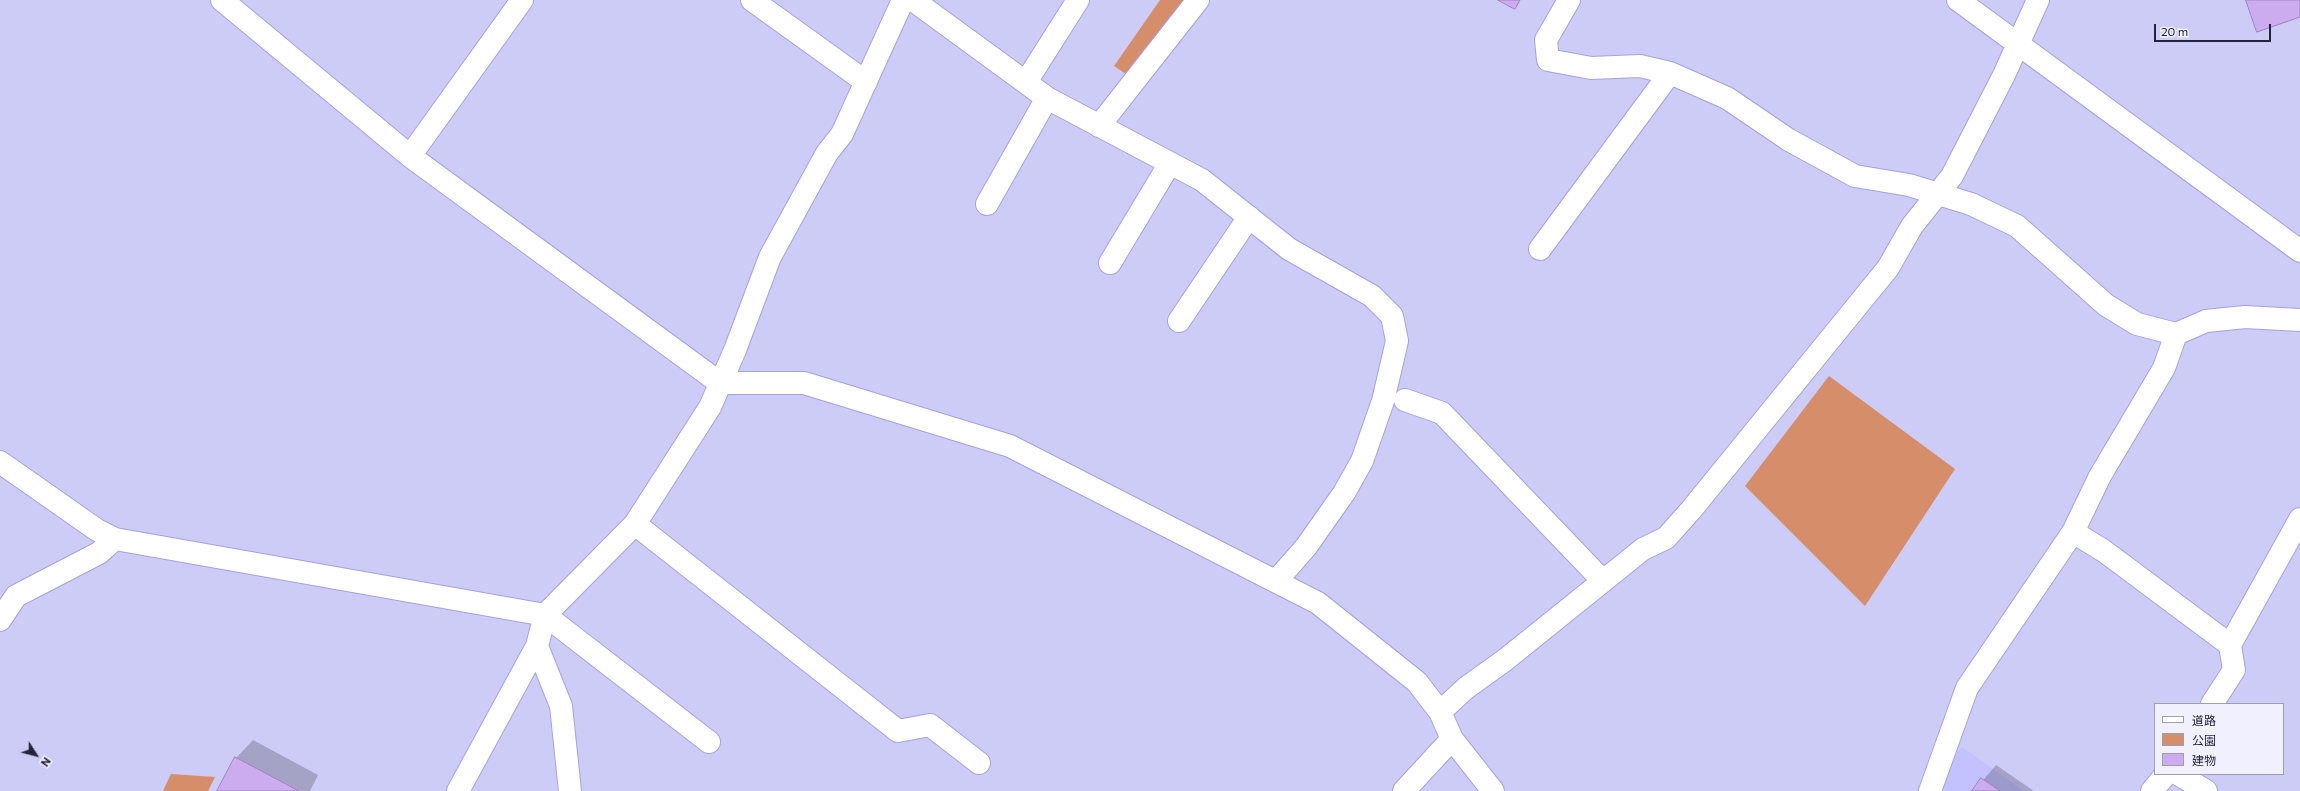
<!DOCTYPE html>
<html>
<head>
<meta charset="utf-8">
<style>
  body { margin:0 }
  #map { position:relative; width:2300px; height:791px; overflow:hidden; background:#cdccf7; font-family:Commissioner,"Noto Sans JP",sans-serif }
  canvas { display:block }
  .legend { position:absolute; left:2154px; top:703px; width:130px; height:72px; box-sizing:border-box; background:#f0f0ff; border:1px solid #9e9eb1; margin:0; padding:5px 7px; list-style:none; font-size:12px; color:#24223c }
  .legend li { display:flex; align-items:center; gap:8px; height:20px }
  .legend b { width:20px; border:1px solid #9e9eb1 }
  .north { position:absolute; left:16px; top:735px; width:40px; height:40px; -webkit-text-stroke:3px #f0f0ff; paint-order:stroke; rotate:126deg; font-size:11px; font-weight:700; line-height:16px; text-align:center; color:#24223c }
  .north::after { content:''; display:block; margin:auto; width:14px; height:18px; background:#24223c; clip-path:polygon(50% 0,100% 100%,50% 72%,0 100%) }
  .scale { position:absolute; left:2154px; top:24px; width:117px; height:18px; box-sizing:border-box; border:2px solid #24223c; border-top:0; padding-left:5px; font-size:12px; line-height:14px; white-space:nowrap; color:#24223c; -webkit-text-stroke:3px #f0f0ff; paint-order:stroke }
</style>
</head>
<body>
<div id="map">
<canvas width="2300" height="791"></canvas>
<ul class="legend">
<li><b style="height:5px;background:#fff"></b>道路</li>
<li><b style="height:11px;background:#d58d6a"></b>公園</li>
<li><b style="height:11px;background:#ccacef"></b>建物</li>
</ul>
<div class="north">N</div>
<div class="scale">20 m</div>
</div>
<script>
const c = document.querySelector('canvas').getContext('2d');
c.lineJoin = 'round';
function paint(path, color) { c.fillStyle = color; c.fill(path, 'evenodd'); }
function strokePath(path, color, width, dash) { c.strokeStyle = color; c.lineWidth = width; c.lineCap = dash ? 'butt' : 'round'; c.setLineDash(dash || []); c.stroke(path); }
paint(new Path2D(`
  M1962,747l62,44h-82l11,-34z`), '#c3c1ff');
paint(new Path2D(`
  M1160,0h25l-59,74 -12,-8z
  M1829,376l126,93 -90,137 -120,-120z
  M171,774l44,3 -7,14h-45z`), '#d58d6a');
paint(new Path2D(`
  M253,740l65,35 -8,16h-92l18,-33z
  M1996,765l38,26h-60z`), '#0003');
const building = new Path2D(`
  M1498,0h22l-5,9z
  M2246,0h54v17l-43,15z
  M235,757l64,34h-82z
  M1981,778l19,13h-28z`);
paint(building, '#ccacef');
strokePath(building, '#a183c2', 1);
const minor = new Path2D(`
  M222,0l188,156 310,227h84l206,63 308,157 99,79 23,30 12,27 41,52
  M752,0l114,82
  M913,0l134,98 155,82 87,69 83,47 20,20 5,25 -14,60 -21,60 -18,32 -38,54 -30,34
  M1569,0l-23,40 2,20 43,8 49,-2 30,7 57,25 62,42 66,36 54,9 62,19 46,22 89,79 31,19 39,10
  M1958,0l342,251
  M1026,82l52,-82
  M1099,126l99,-126
  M410,156l112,-156
  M987,204l60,-106
  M1540,249l130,-176
  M1110,263l60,-100
  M1179,321l70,-104
  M1405,400l37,13 161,168
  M0,462l97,68 18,9 430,76 164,127
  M635,524l263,207 32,-6 49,38
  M2073,532l31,19 126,94 4,25 -22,34
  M0,620l16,-24 83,-43 16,-14
  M2230,645l70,-126
  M537,646l24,60 9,85
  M1440,712l26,-24 39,-28 138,-111 23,-11 25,-28 197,-242 24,-42 40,-50 52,-101 34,-75
  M2178,774l28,17
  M458,791l79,-145 8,-31 90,-91 75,-117 25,-57 35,-93 57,-104 15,-19 61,-134
  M1404,791l48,-52
  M1930,791l37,-103 106,-156 27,-56 64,-108 12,-34 30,-13 39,-4 55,3
  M2152,791l14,-17`);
strokePath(minor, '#a5a1e6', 24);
strokePath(minor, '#fff', 22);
</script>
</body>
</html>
